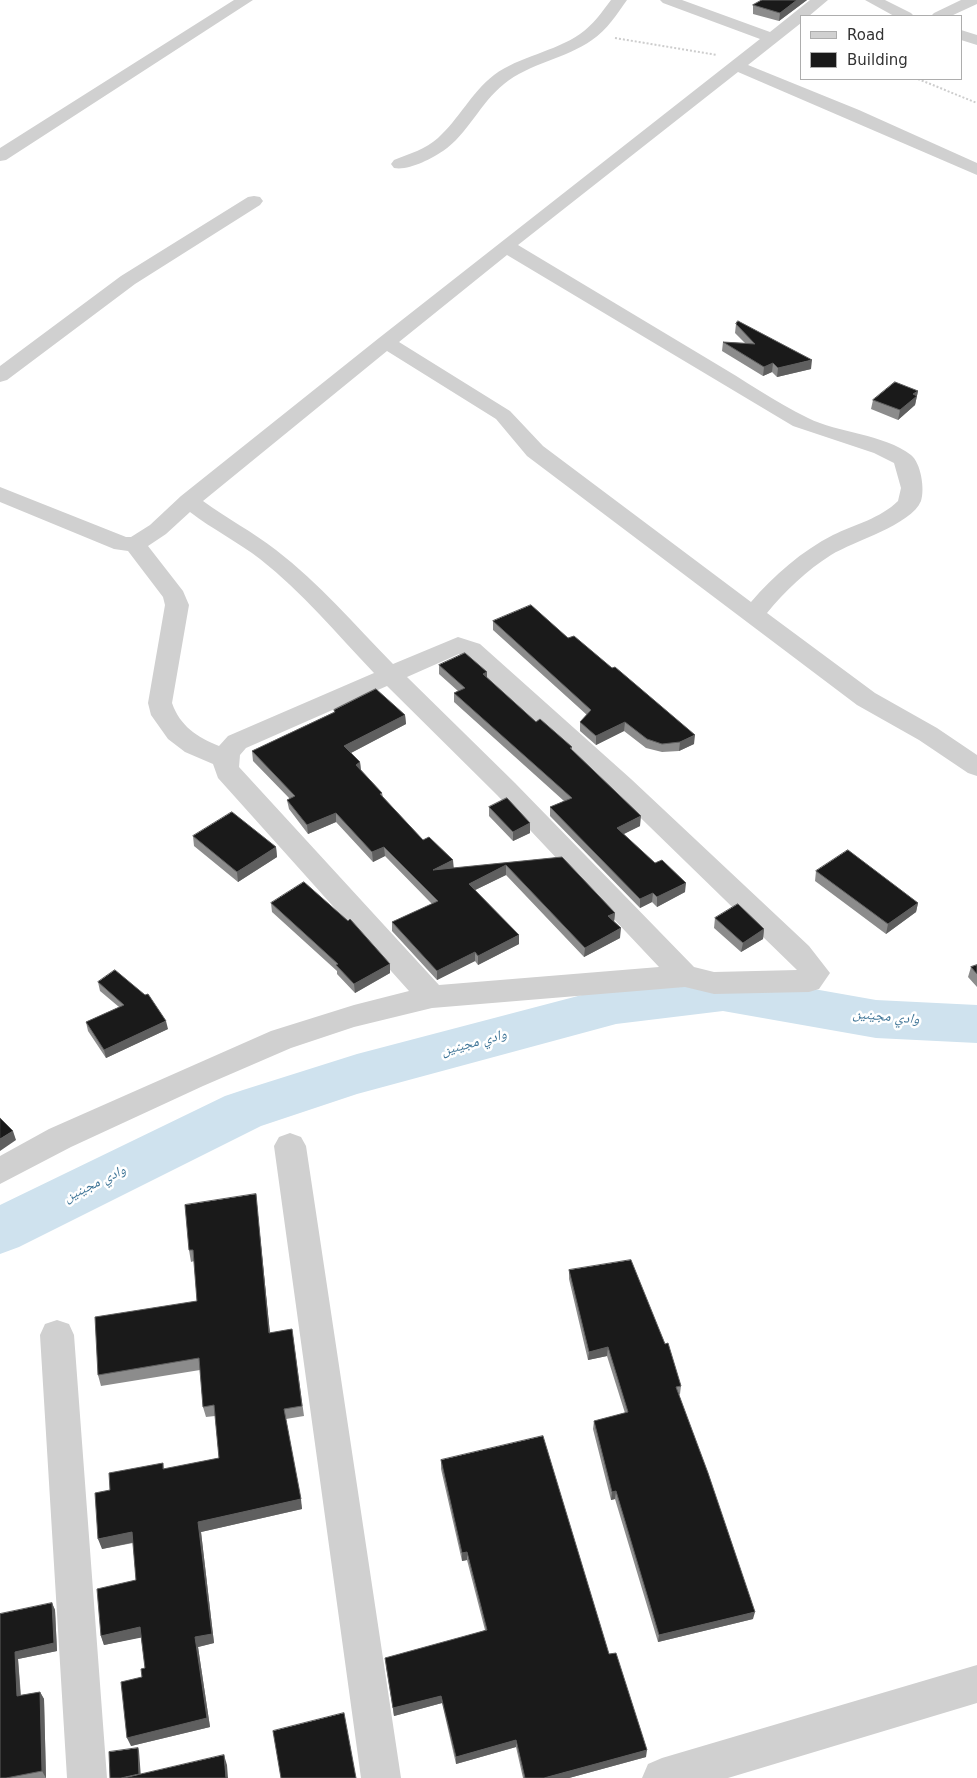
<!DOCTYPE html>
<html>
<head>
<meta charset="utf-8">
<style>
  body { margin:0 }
  #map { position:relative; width:977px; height:1778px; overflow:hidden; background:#fff; font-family:"DejaVu Sans",sans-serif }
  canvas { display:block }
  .legend { position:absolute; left:800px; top:15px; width:162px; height:65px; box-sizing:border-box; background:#fff; border:1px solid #adadad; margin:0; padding:6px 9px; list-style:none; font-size:15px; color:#333 }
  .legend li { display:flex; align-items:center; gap:10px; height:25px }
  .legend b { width:25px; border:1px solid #adadad }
</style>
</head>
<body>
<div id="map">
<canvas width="977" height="1778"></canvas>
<ul class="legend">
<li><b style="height:6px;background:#d0d0d0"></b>Road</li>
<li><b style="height:14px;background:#1a1a1a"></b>Building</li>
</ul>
</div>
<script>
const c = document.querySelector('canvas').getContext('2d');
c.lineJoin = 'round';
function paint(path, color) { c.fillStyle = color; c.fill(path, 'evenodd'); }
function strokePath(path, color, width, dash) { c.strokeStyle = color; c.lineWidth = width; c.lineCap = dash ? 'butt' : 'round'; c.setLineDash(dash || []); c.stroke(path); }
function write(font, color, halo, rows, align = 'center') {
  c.font = font + ' "DejaVu Sans","Noto Naskh Arabic",sans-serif'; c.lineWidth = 5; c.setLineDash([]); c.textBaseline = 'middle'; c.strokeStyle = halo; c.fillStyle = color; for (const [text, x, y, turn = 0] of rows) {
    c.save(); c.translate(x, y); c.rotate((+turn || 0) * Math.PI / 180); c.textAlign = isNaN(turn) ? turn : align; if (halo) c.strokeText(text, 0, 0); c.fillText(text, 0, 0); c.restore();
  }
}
paint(new Path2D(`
  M723,973l153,27 101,5v38l-101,-5 -153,-27 -107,13 -259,70 -96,32 -242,121 -19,7v-49l225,-109 18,-6 114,-36 259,-68z`), '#cfe2ee');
strokePath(new Path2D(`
  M615,38l102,17
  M918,79l59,24`), '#cdcdcd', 2, [2, 2]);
paint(new Path2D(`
  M234,0h19l-247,160 -6,1v-13z
  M611,0h16c-10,14 -20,30 -35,40 -27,19 -62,23 -88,44 -24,19 -36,50 -61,67 -12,8 -35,20 -49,17l-3,-4 3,-4c15,-6 32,-11 44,-22 21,-19 33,-45 56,-63 26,-19 60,-23 86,-41 13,-9 22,-22 31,-34z
  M660,0h22l88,32 40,-32h18l-19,16h-8v7l-53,42 111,45 118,53v12l-239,-103 -220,173c65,39 130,78 195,117 31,18 62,40 95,56 30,15 76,16 103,37 10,8 14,34 10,46 -10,24 -67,40 -90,54 -24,15 -46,36 -64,58l108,80 62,35 40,27v21l-9,-3 -49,-33 -62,-35 -330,-249 -31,-37 -109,-68 -184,150c23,17 50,31 73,49 43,33 79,75 117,114l65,-27 22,7 151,135 178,167 21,27 -11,16 -10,3 -95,2 -29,-7 -253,21 -78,19 -63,21 -88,38 -132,61 -71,37v-28l49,-27 222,-98 83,-26 55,-14 -191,-213 -5,-14 -28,-12 -17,-13 -17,-24 -3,-12 17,-98 -2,-8 -35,-46 -14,-2 -114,-47v-15l126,50h5l19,-12 31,-29 198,-158 381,-299 -97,-36zM507,255l286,171 81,27 20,10 7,25 -3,13c-17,17 -44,24 -65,34 -31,16 -59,40 -82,67l-208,-156 -33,-35 -111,-69zM190,512c22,17 48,30 70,47 42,33 77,75 114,114l-146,63 -9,10c-22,-9 -39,-20 -47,-43l17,-98 -6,-14 -35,-45 18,-12zM459,654l154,137 184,179 -83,2 -20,-5 -179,-184 -108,-106zM387,686l110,109 162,172 -220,18 -200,-218 1,-12 6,-7z
  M865,0h20l26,13 3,3h-20z
  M961,0h16v4l-26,12h-20l3,-3z
  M961,30l16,5v10l-16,-5z
  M254,196l6,1 3,4 -3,4 -125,79 -128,96 -7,2v-16l121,-90 127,-79z
  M290,1133l11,4 5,9 95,632h-40l-87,-632 5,-9z
  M57,1320l12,4 5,11 33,443h-40l-27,-443 5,-11z
  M977,1665v38l-249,75h-86l6,-14 14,-6z`), '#d0d0d0');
paint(new Path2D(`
  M807,0l-28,21 -26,-7v-9z
  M736,324l75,45 -34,8 -5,-5 -9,4 -41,-25 1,-9 22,1 -10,-10z
  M918,391l-3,14 -17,15 -27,-11 2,-9z
  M493,621l75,17 126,106 -15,7 -17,1 -16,-4 -22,-17 -28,14 -16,-14v-9l7,-7 -94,-85z
  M439,665l48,7v6l49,44 36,25v4l68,75 -17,8 62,58 -28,15 -5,-5 -12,6 -90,-92v-9l14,-6 -110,-99v-9l4,-2 -19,-17z
  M334,710l71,5 1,9 -55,29 9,9 1,8 21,23 1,4 40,43 31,28 108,-11 53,56 -1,9 6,16 -36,19 -78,-82 -31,15 44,54 -41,21 -3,-4 -38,19 -45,-49v-9l40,-18 -47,-48 -12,6 -37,-40 -28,12 -19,-25 -2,-9 3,-1 -37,-38 -1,-10 82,-39z
  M489,807l41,16v10l-17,8 -24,-25z
  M193,836l83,11 1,10 -39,25 -44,-36z
  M816,871l102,32 -2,9 -30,22 -71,-53z
  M271,903l119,61v9l-35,20 -18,-19v-3l-65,-59z
  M715,918l49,11 -1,10 -22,13 -27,-24z
  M977,965v22l-9,-10 3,-10z
  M98,982l70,47 -62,29 -18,-27 -2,-9 33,-15 -19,-16z
  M256,1194l1,12 13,127 22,-4 12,87 -18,3 16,90 -101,23 13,111 -16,4 12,80 -79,19 11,-69 3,-9 -4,-31 -37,8 -3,-9 35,-56 -3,-37 -31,6 8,-59 53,-27 1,6 55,-11 -4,-42 -9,1 -3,-10 -3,-37 -99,16 -3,-11 99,-74 -3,-40 -3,1 -2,-12z
  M569,1270l112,116 -1,8 -1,1 74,224 -95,23 -43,-143 -4,1 -18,-71 1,-8 31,-8 -18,-57 -19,4 -19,-81z
  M441,1460l168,194 37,103 -77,21h-46l-7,-31 -60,17 -14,-61 -48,13 -8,-50 99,-36 -18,-70 -5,1 -21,-92z
  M52,1603l3,7 2,41 -39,8 3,36 19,-3 4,7 2,79h-46v-164z`), '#8c8c8c');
paint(new Path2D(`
  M797,0h10l-28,21 1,-8z
  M812,360l-1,9 -34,8 1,-9z
  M773,363l-1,9 -9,4 1,-9z
  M918,391l-3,14 -17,15 2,-10 13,-16z
  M487,672v9l-4,-7z
  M405,715l1,9 -61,32 -1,-10z
  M625,722l-1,9 -28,14v-9z
  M695,735l-1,9 -15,7 1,-9z
  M360,762l1,10 -5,-7z
  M336,813v9l-28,12 -1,-9z
  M641,816l-1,10 -24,12 1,-10z
  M530,823v10l-17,8v-9z
  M276,847l1,10 -39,25 -1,-10z
  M384,847l1,9 -12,6 -1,-10z
  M453,860l1,10h-21z
  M506,865v10l-37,18v-9z
  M686,883l-1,9 -28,15v-10z
  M653,893l-1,9 -12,6v-9z
  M918,903l-2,9 -30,22 2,-10z
  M615,913l-1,9 -6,-6z
  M621,928l-1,10 -36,19 1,-9z
  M764,929l-1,10 -22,13 2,-9z
  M519,935v9l-41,21v-9z
  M475,952v9l-38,19v-9z
  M390,964v9l-35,20 -1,-9z
  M166,1021l2,8 -62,29 -2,-8z
  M13,1131l3,9 -16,11v-12z
  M256,1194l1,12 14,138 -2,-11z
  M608,1347l-1,9 -19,4 1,-8z
  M616,1491l-1,8 -4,1 1,-8z
  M301,1499l1,10 -101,23 13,111 -16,4 12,80 -79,19 -4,-8 68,-101 3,-115z
  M132,1532l3,10 -33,7 -4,-10z
  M467,1552v8l-5,1v-8z
  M52,1603l3,7 2,41 -39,8 3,44 -4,-7 -2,-44z
  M755,1612l-2,7 -95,23 1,-7z
  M140,1627l4,10 -40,8 -3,-9z
  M40,1692l4,7 2,79 -4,-7z
  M441,1696l1,7 -48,13 -1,-8z
  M516,1740v7l-60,17v-7z
  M138,1748l1,3 2,27 -2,-3z
  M647,1750l-1,7 -77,21h-25z
  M224,1755l3,10 1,13h-2z`), '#5f5f5f');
const building = new Path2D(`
  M762,0h35l-17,13 -27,-8z
  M738,321l74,39 -34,8 -5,-5 -9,4 -41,-25 32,2 -19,-20z
  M895,382l23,9 -5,3 4,2 -17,14 -27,-10z
  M531,605l37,33 6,-2 38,32 3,-1 80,68 -15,7 -18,2 -15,-5 -22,-17 -29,14 -16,-14 11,-12 -98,-89z
  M465,653l22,19 -4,2 53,48 4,-3 32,28 -2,1 71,68 -24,12 38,35 7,-3 24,23 -29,14 -4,-4 -13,6 -90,-92 22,-9 -118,-105 11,-5 -26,-23z
  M376,689l29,26 -61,31 16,16 -4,3 26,28 -2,1 43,46 6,-3 24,23 -20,10 129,-13 53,56 -7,3 13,12 -36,20 -79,-83 -37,19 50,51 -41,21 -3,-4 -38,19 -45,-49 46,-21 -54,-54 -12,5 -36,-39 -29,12 -20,-25 8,-4 -43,-45 83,-39 -1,-2z
  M507,798l23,25 -17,9 -24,-25z
  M232,812l44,35 -39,25 -44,-36z
  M848,850l70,53 -30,21 -72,-53z
  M304,882l44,39 2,-2 40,45 -36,20 -18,-19 2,-1 -67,-61z
  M738,904l26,25 -21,14 -28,-25z
  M977,965v9l-6,-7z
  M115,970l30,25 3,-1 18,27 -62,29 -18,-28 38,-17 -26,-23z
  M0,1118l13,13 -13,8z
  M256,1194l13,139 23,-4 10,77 -18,3 17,90 -103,23 14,112 -17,3 12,81 -80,20 -6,-56 21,-5 -1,-8 4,-1 -5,-41 -39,9 -4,-47 39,-9 -4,-48 -34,7 -3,-46 15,-3 -1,-17 54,-10v6l56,-11 -5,-53 -11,2 -4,-49 -101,17 -3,-58 102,-16 -4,-51h-4l-4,-45z
  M631,1260l34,84 3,-1 13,43 -5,1 32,86 47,139 -96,23 -43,-144 -4,1 -18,-71 34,-9 -20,-65 -19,5 -20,-82z
  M543,1436l66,218 7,-1 31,97 -103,28h-19l-9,-38 -60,17 -15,-61 -48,12 -8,-50 102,-28 -20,-78 -5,1 -21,-93z
  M52,1603l2,40 -39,9 2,44 23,-4 2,79 -36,7h-6v-164z
  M344,1713l12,65h-75l-8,-47z
  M138,1748l1,26 -18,4h-11l-1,-26z
  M224,1755l2,23h-102z`);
paint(building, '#1a1a1a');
strokePath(building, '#5f5f5f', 1);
write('italic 14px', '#3f7597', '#fff', [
  ["وادي مجينين",886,1017,5],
  ["وادي مجينين",474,1043,-15],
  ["وادي مجينين",95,1184,-26]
]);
</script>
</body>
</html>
